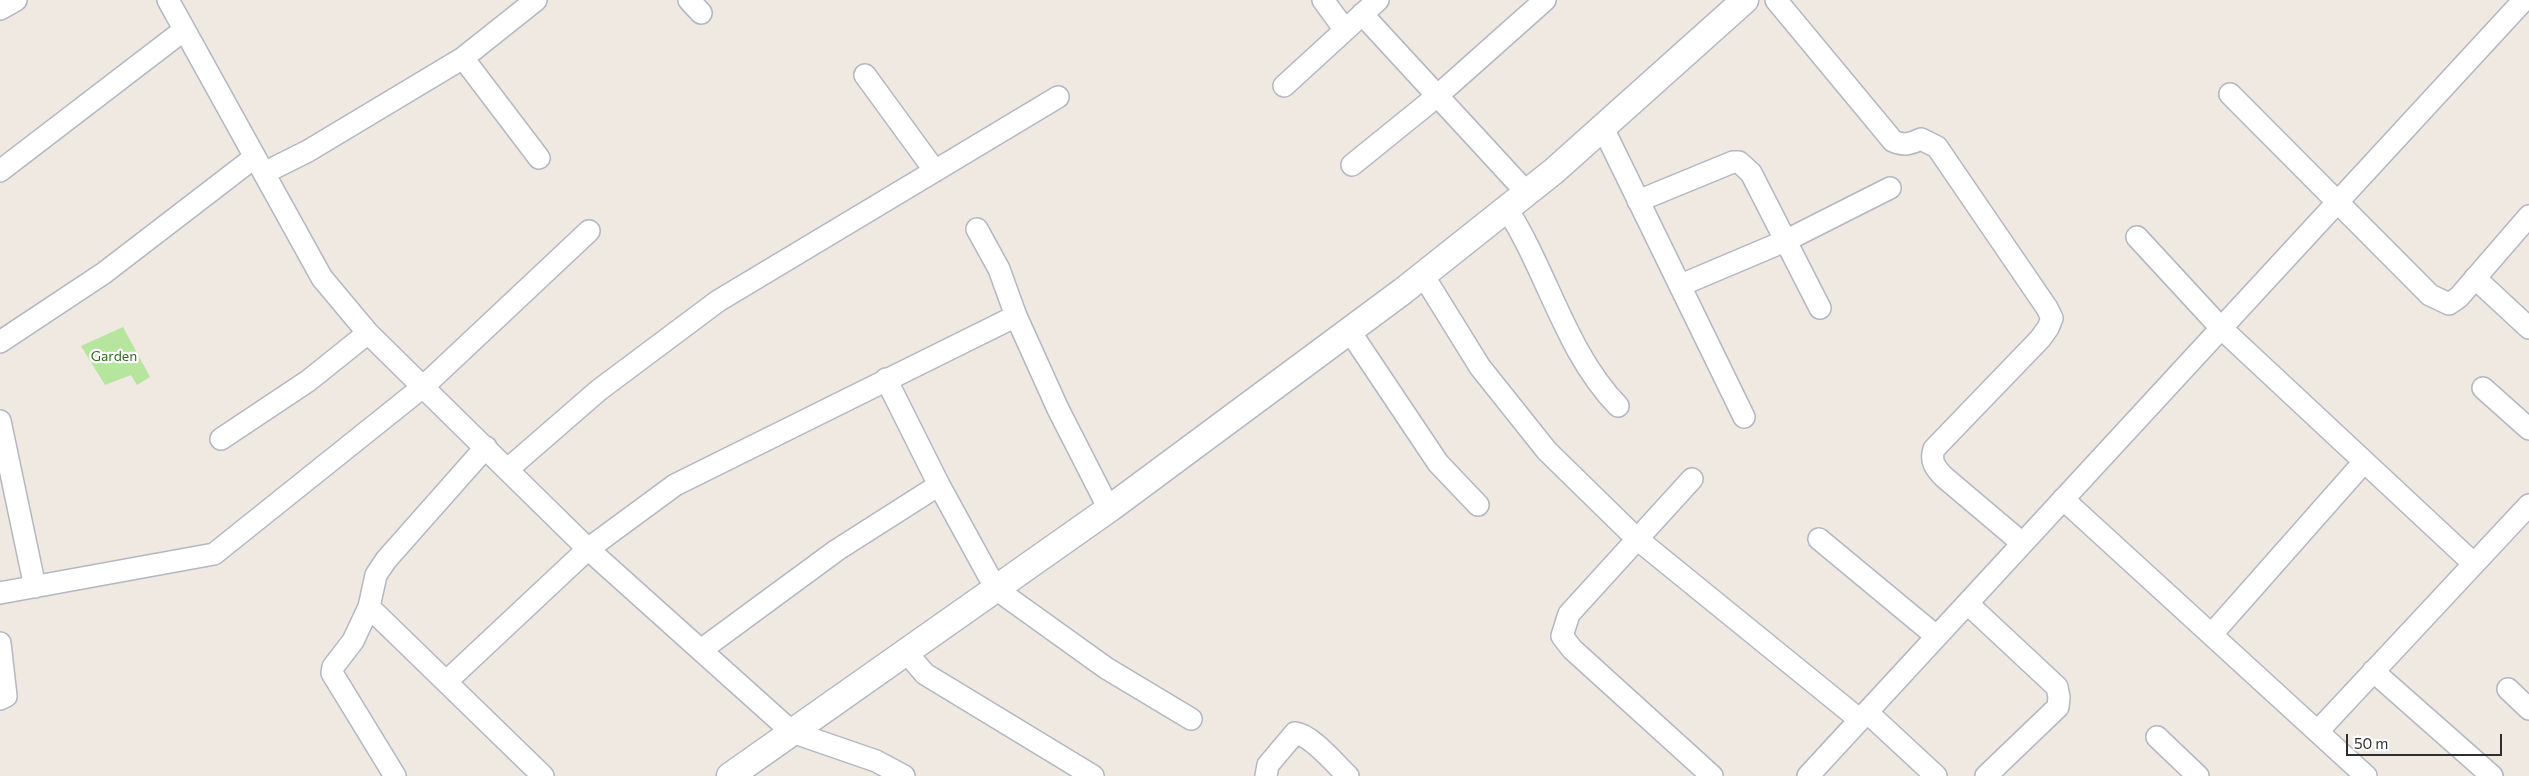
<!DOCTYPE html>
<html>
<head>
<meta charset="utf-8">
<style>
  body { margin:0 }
  #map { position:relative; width:2529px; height:776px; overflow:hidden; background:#efe9e1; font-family:Commissioner,sans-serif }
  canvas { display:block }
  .scale { position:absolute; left:2346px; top:734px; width:156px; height:22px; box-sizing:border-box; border:2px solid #2e2e2e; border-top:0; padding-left:6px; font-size:15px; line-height:18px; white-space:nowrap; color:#2e2e2e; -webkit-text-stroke:4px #fff; paint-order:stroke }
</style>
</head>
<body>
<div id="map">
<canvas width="2529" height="776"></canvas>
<div class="scale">50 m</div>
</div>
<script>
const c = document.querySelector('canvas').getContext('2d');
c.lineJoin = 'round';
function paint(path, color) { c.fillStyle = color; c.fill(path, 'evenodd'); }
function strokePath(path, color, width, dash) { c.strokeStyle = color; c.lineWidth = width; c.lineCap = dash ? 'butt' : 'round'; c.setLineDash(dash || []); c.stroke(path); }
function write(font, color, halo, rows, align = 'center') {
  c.font = font + ' Commissioner,sans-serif'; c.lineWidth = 4.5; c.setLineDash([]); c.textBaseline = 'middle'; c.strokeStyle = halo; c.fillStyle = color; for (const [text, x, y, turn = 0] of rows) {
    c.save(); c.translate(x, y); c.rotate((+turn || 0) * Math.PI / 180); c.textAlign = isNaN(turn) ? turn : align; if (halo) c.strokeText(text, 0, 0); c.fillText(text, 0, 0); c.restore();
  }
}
paint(new Path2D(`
  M123,327l27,50 -13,8 -6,-10 -26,10 -24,-39z`), '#b6e59e');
const minor = new Path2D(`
  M168,0l154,278 46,55 220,216 204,183 84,29 28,15
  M689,0l12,13
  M1323,0l22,30
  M1776,0l117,141c11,5 17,3 28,-2l16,8 110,161 5,10 -4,10 -8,11 -106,110c-4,12 1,19 10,28l78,66
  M0,9l16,-9
  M1362,14l165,179
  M463,58l76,100
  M865,75l70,96
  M1284,86l94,-86
  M2230,94l200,201 19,9 10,-7 70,-81
  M1603,128l141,289
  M1352,165l84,-68 109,-97
  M0,171l184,-141
  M264,173l44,-22 155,-93 73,-58
  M1638,201l95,-39h6l12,11 69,135
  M1507,209c41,64 58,142 111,197
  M977,229l22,40 17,47 42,93 51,100
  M2137,237l84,91 252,235
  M1423,275l57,92 67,84 89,87 224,182
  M2475,278l54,50
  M1681,285l104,-44 105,-53
  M1349,330l89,133 40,42
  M0,342l104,-69 151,-116
  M886,379l53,106 57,104 110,79 85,51
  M2483,388l46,41
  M0,421l35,166
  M221,439l87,-58 60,-48
  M486,447l-100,113 -10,15 -7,32 174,169
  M508,469l91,-79 119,-89 340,-204
  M1692,479l-123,135 -7,22 10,13 140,127
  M2063,499l303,277
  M1819,539l117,97
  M0,593l214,-39 210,-168 165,-155
  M1968,604l89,83 2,10 -1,10 -72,69
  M369,607l-16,34 -20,26 -1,6 63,103
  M2212,634l152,-172
  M0,643l6,53 -6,3
  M701,650l136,-100 102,-65
  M906,652l19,22 168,102
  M2373,671l119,105
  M447,681l141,-132 87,-64 341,-169
  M2508,689l21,20
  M1867,712l69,64
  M2318,731l211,-226
  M2157,737l41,39
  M1266,776l2,-11 27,-32c17,2 40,31 53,43
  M1808,776l716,-776`);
const tertiary = new Path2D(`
  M730,776l379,-267 294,-218 151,-120 191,-171`);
strokePath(minor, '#b4b7c1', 24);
strokePath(tertiary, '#b4b7c1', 29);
strokePath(minor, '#fff', 21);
strokePath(tertiary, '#fff', 26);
write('14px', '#2c6e1b', '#fff', [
  ["Garden",114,356]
]);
</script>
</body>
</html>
